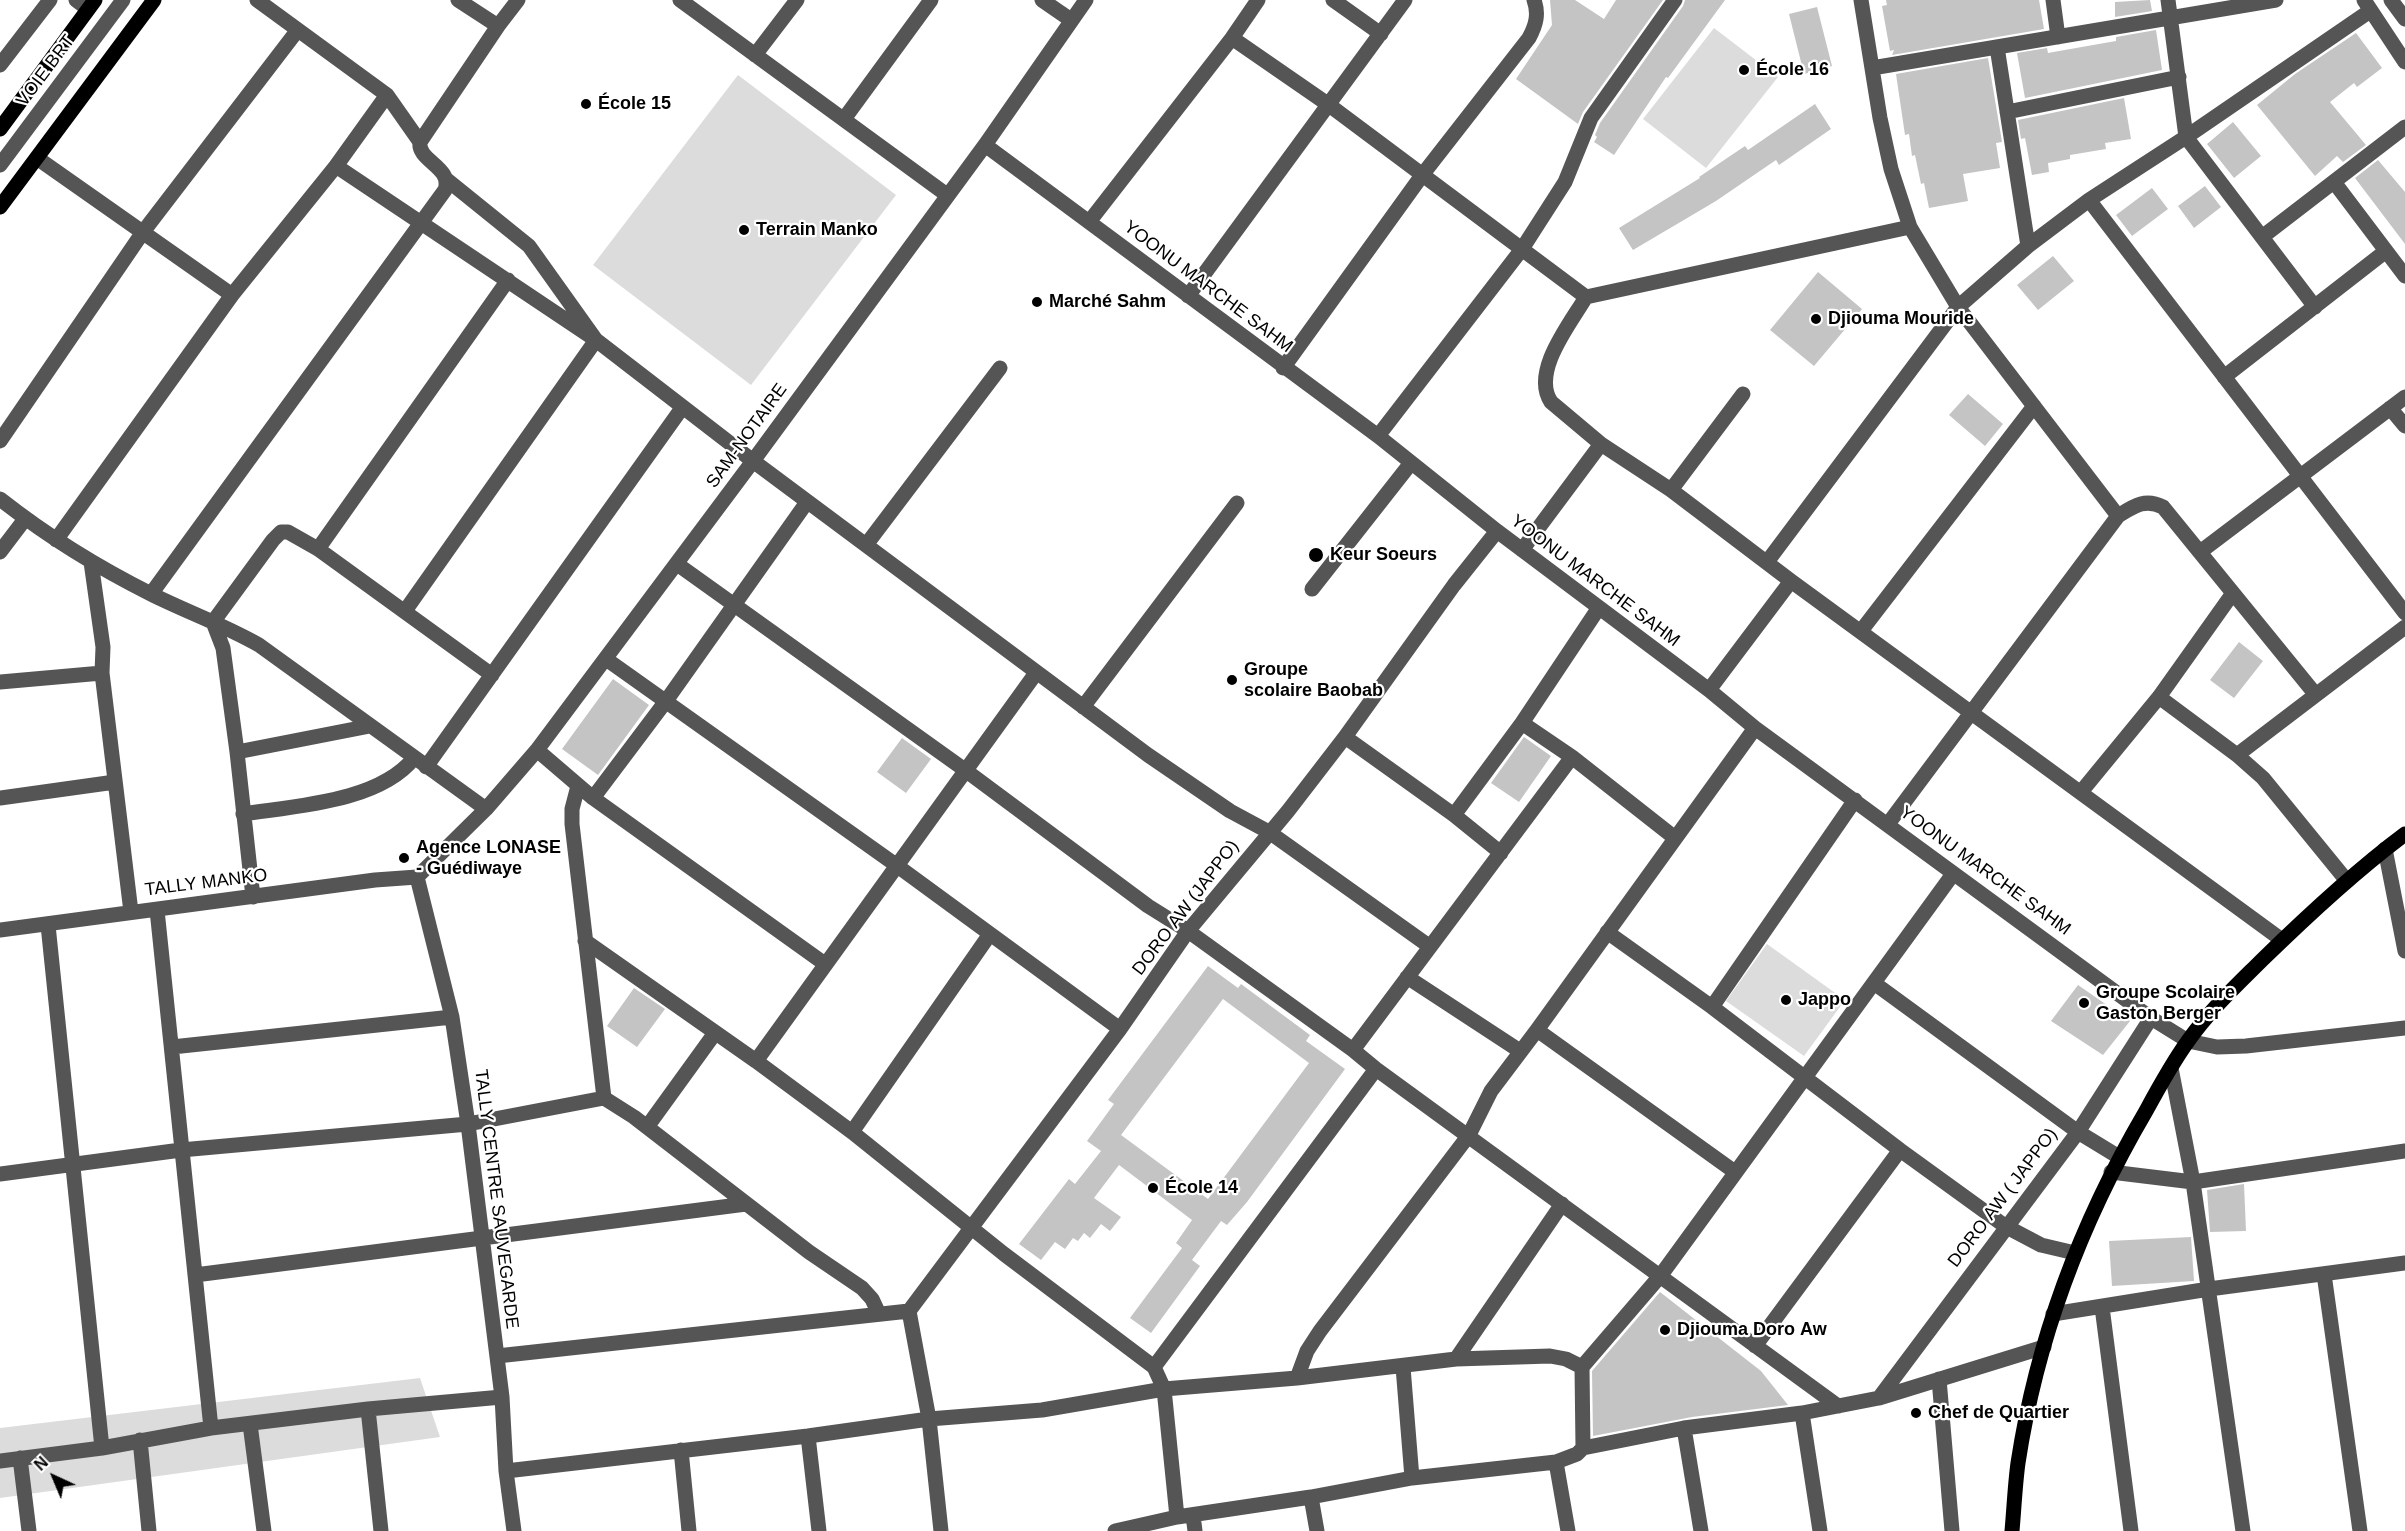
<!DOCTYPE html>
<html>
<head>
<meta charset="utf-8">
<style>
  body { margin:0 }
  #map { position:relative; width:2405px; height:1531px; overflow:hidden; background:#fff; font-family:Helvetica,sans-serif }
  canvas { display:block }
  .north { position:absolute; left:24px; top:1447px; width:60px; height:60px; -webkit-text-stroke:4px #fff; paint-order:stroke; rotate:316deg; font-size:16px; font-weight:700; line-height:24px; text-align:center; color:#000 }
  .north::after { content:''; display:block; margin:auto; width:21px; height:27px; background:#000; clip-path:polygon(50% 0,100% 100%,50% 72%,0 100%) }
</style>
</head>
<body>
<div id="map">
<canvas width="2405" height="1531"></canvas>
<div class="north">N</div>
</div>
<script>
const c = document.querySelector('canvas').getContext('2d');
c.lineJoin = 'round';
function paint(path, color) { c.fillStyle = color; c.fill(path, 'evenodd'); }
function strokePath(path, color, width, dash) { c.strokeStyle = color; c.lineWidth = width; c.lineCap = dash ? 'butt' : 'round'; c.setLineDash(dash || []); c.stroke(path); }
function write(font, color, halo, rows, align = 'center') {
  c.font = font + ' Helvetica,sans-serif'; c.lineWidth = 4.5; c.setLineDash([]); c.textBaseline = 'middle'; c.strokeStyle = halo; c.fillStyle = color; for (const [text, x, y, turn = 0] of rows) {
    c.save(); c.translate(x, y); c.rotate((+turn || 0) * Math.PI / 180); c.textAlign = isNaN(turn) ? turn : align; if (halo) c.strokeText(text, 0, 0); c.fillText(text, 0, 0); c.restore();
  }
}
paint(new Path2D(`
  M1714,28l64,49 -72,91 -63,-49z
  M738,75l158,120 -145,190 -158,-120z
  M1767,944l78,56 -41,56 -78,-55z
  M420,1378l20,59 -440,61v-70z`), '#dcdcdc');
paint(new Path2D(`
  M1550,0h25l29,19 12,-19h47l-80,112 -5,12 -62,-45 36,-54z
  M1685,0h40l-57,78 -2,-1 -52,78 -20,-13 3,-5 -2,-2 5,-12 83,-117z
  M1886,0h153l5,29 -152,26 2,-5 -4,1 -8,-45 5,-1z
  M2150,0l2,11 -37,6v-15z
  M1817,7l15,59 -28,8 -15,-60z
  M2156,30l6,40 -137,28 -8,-45 30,-5 1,5 28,-5 40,-7v-4z
  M2356,33l26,35 -25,19 -3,-4 -24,19 36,43 -23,17 -6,-6 -22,20 -58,-71 38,-31z
  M1988,58l14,84 -6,1 4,25 -37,6 5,27 -39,7 -5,-25 -3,1 -6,-29 -3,1 -3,-22 -4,1 -9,-61z
  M2124,98l7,41 -26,4 1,6 -36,6v4l-22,4 1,9 -17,3 -7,-37 -4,1 -3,-19z
  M1815,104l16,25 -52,36 -3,-5 -60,41 -83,49 -14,-22 81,-50 -1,-1 46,-31 3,4z
  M2233,122l28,34 -27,22 -27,-34z
  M2378,160l27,32v52l-50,-66z
  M2205,186l16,21 -27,21 -16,-22z
  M2152,188l16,21 -36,27 -16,-21z
  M2053,256l21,25 -36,29 -21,-25z
  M1818,272l44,37 -48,57 -44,-36z
  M1968,394l35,30 -18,22 -36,-31z
  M2239,642l24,19 -29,37 -24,-18z
  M613,679l36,26 -51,70 -36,-26z
  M1524,737l27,19 -32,46 -28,-19z
  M902,738l29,21 -25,34 -29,-21z
  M1208,966l30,22 3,-4 69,51 -4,6 39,28 -98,133 -20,23 -6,-4 -29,39 8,6 -49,67 -21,-15 52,-70 -6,-5 16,-23 -73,-55 -25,33 27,19 -11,14 -9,-7 -11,14 -6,-5 -6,8 -5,-3 -8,11 -10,-7 -14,18 -22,-16 50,-65 6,5 26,-33 -14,-10 27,-37 -6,-4zM1223,999l86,64 -101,136 -87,-64z
  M2078,985l52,36 -27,34 -52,-34z
  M634,988l31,21 -28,38 -30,-21z
  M2244,1184l2,47 -36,1 -3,-42z
  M2191,1237l3,44 -82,5 -3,-45z
  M1660,1292l101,79 27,34 -96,12 -99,19 -1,-65z`), '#c4c4c4');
strokePath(new Path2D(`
  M76,0l12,9
  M257,0l130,95 33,47
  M458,0l40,26
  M680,0l267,195
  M1042,0l29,20
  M1333,0l48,34
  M1861,0l19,118 11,51 19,58 48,80 160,209
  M2053,0l5,37
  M2168,0l18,137 129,170
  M2364,0l41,62
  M2391,0l14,19
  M1232,38l97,67 257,192
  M1997,47l31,199
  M755,55l42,-55
  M0,65l50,-65
  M1872,68l404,-68
  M2007,112l172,-35
  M844,119l87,-119
  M985,145l393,291 119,95 212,159 46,38 396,290 37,23 29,6 29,-1 159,-18
  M37,158l195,137
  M0,165l123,-165
  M336,166l260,174 157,121 395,294 82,56 39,21 160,114
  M2334,182l71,94
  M2089,200l316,413
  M1089,222l143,-184 26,-38
  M1910,227l-324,70c-16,27 -55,75 -35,105l50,42 70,46 120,91 491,359
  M2262,237l143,-110
  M1188,296l217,-296
  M1283,368l140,-194 106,-136c7,-13 10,-24 5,-38
  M2224,377l162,-126
  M2390,408l15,18
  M1378,436l144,-187 43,-67 26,-64 84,-118
  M0,441l143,-209 154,-201
  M1671,490l72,-96
  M0,499c47,37 97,68 151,95 36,18 73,31 108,51l227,164
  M56,540l176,-245 104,-129 51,-71
  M866,545l134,-177
  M318,549l190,-269
  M1522,550l79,-106
  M0,552l25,-33
  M2200,552l205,-155
  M91,562l12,85 -1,26 29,239
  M1767,562l191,-255 70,-61 61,-46 97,-63 184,-126
  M677,564l288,206 183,136 40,25 165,119 23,19 462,337
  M1312,589l99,-126
  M151,594l294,-404c8,-23 -28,-29 -25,-48l78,-116 20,-26
  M405,611l191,-271 -67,-94 -83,-67
  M213,622l60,-82 8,-8h7l30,17 174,126
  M213,622l10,26 14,104 16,145
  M1861,631l173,-225
  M606,659l290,206 224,164
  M0,682l102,-9
  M1709,690l82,-109
  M2159,697l78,58 26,23 84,103
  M1083,707l154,-204
  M1522,723l50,34 103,81
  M1345,737l109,78 47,38
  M537,750l56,48 232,166
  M237,752l133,-26
  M2237,755l168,-128
  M426,767l256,-359
  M578,786l-6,23v15l32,274
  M2081,792l78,-95 74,-104
  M0,798l115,-16
  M593,798l73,-97 141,-199
  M243,814c52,-8 136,-12 171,-56
  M1454,815l68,-92 76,-114
  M1888,824l230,-308c16,-10 27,-18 45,-9l153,188
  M2385,849l20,102
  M417,877l69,-68 51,-59 216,-289 232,-316 101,-145
  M417,877l35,140 16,107 34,273 4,74 8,60
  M157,910l54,518
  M48,925l54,523
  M0,930l375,-50 42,-3
  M1607,932l105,75 188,143 105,76 36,19 34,8
  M585,941l171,120 96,71 152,122 150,113 10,22 13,128
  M1407,977l113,74
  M1874,983l204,149 41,25
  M1712,1007l143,-207
  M1537,1030l198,142
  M172,1047l280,-30
  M1353,1050l219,-293
  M756,1061l280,-388
  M2171,1068l22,114 50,349
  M647,1127l68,-94
  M852,1132l138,-198
  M2111,1172l82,10 212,-31
  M0,1174l181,-24 287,-26 136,-26 30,19 175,135 53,36 10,11 7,15
  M2324,1274l36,257
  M195,1275l551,-71
  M2102,1307l29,224
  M909,1311l211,-282 68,-98 100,-120 57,-74 109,-152 43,-54
  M909,1311l20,108 12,112
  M2053,1314l156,-25 196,-26
  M1755,1346l145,-196
  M497,1356l412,-45
  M1456,1359l106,-155
  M1154,1367l222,-298
  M1403,1367l9,111
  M1297,1378l10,-27 13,-20 149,-196 22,-44 46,-61 218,-302
  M1939,1379l13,152
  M1879,1398l199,-266 73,-114
  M368,1409l13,122
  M1802,1413l18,118
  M250,1424l14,107
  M1684,1428l17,103
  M808,1436l11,95
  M140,1440l9,91
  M1583,1448l-1,-81 79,-92 292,-401
  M681,1450l8,81
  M20,1458l9,73
  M0,1461l102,-13 109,-20 157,-19 134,-12
  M1556,1462l12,69
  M506,1471l302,-35 121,-17 113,-9 122,-21 133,-11 159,-19 94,-3 16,3 16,8
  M1311,1497l6,34
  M1193,1515l2,16
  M1115,1531l62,-14 134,-20 101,-19 144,-16 21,-8 6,-6 101,-20 118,-15 77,-15 165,-51`), '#555', 15);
strokePath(new Path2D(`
  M0,129l95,-129
  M0,207l154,-207
  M2012,1531c2,-22 3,-46 6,-68 19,-125 64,-243 128,-352 13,-24 26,-48 42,-70 21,-30 48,-55 74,-81 45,-44 92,-88 143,-126`), '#000', 15);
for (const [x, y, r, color] of [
  [1744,70,6,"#000"],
  [586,104,6,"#000"],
  [744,230,6,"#000"],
  [1037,302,6,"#000"],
  [1816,319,6,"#000"],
  [1316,555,8,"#000"],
  [1232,680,6,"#000"],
  [404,858,6,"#000"],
  [1786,1000,6,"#000"],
  [2084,1003,6,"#000"],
  [1153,1188,6,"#000"],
  [1665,1330,6,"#000"],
  [1916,1413,6,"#000"]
]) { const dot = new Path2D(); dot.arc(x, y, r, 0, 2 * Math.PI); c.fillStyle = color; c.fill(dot); strokePath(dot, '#fff', 2); }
write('bold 18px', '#000', '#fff', [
  ["École 16",1756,70],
  ["École 15",598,104],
  ["Terrain Manko",756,230],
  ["Marché Sahm",1049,302],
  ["Djiouma Mouride",1828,319],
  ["Keur Soeurs",1330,555],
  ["Groupe",1244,670],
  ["scolaire Baobab",1244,691],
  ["Agence LONASE",416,848],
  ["- Guédiwaye",416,869],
  ["Groupe Scolaire",2096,993],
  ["Gaston Berger",2096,1014],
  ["Jappo",1798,1000],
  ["École 14",1165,1188],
  ["Djiouma Doro Aw",1677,1330],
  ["Chef de Quartier",1928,1413]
], 'left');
write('18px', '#000', '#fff', [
  ["VOIE BRT",46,71,-53],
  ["YOONU MARCHE SAHM",1208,287,37],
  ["SAM-NOTAIRE",747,436,-54],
  ["YOONU MARCHE SAHM",1595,581,37],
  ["YOONU MARCHE SAHM",1985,871,36],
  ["TALLY MANKO",206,883,-7],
  ["DORO AW (JAPPO)",1186,908,-53],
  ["DORO AW ( JAPPO)",2003,1198,-53],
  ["TALLY CENTRE SAUVEGARDE",496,1199,83]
]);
</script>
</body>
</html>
